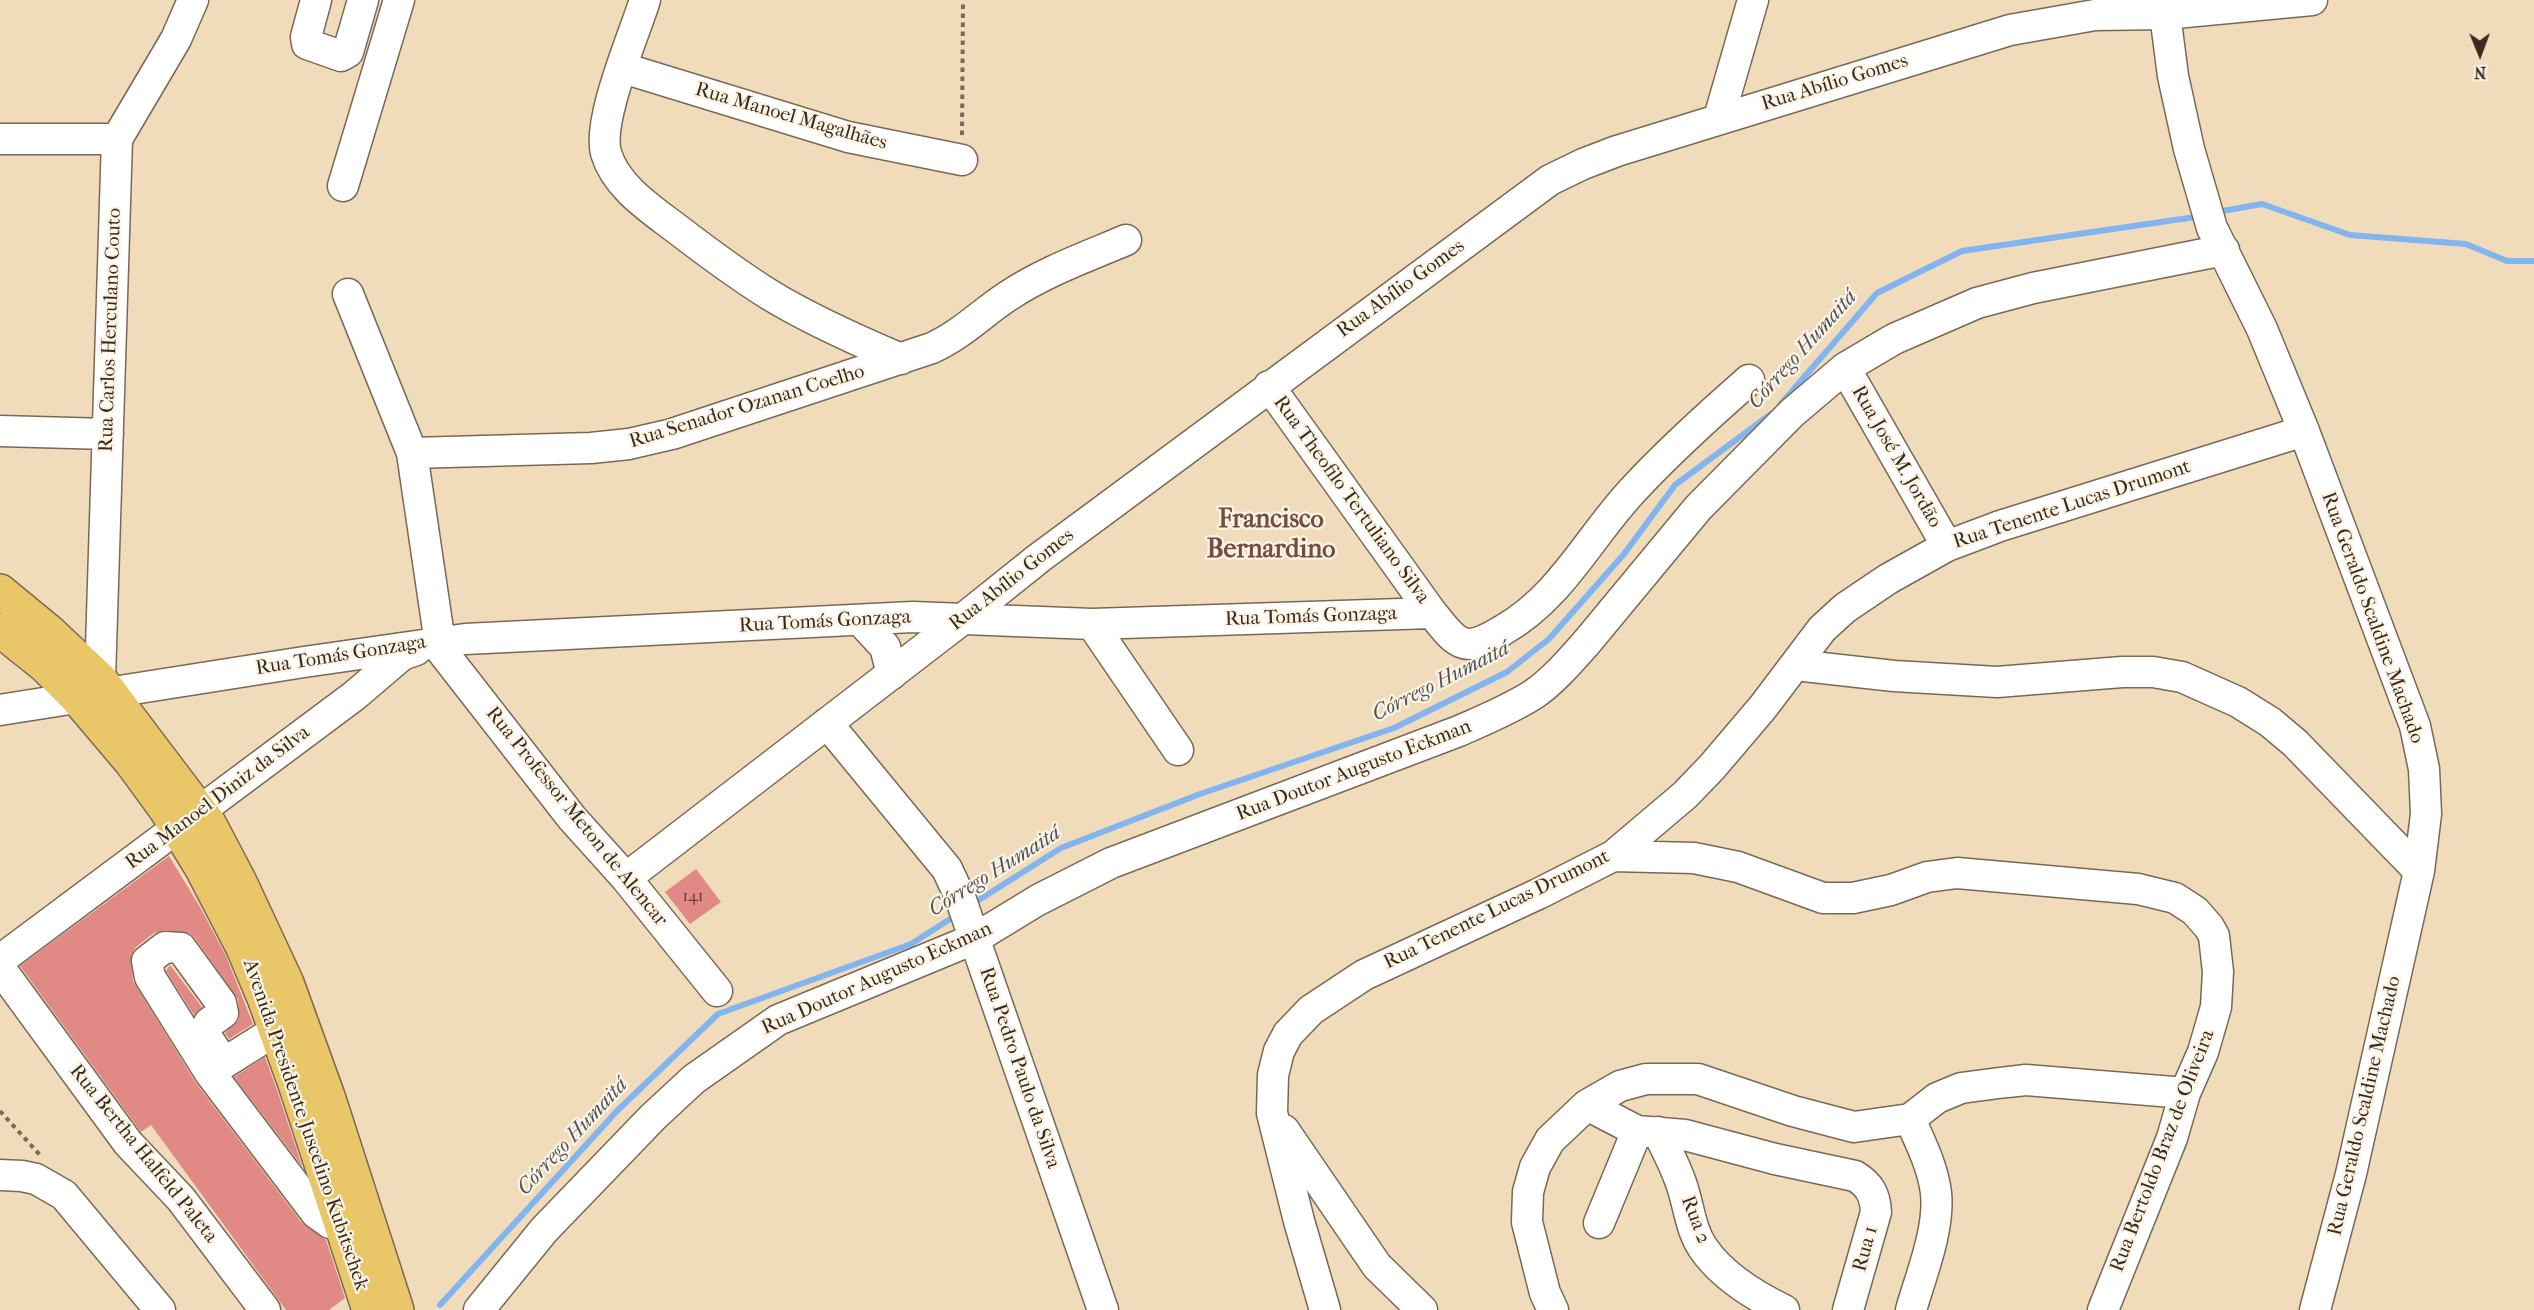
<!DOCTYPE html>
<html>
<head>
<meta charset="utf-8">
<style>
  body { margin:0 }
  #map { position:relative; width:2534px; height:1310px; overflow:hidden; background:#f0dcba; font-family:"IM FELL French Canon",serif }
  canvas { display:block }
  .north { position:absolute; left:2450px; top:24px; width:60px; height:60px; -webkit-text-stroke:4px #fcf5e5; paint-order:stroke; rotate:179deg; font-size:16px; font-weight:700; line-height:24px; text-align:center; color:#3b2a1e }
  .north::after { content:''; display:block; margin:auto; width:21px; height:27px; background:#3b2a1e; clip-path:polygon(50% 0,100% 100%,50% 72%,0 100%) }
</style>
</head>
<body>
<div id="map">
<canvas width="2534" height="1310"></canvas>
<div class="north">N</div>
</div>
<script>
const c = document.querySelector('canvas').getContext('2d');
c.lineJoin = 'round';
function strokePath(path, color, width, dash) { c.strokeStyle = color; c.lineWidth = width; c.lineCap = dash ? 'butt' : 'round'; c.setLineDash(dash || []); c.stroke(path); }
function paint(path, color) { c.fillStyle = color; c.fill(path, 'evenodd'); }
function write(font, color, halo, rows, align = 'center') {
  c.font = font + ' "IM FELL French Canon",serif'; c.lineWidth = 4.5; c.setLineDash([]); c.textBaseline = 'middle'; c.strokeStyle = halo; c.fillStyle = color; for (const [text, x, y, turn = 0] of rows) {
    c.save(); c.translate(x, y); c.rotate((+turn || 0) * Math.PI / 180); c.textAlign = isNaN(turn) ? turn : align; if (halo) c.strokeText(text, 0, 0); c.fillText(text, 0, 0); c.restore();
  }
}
strokePath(new Path2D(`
  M2217,212l45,-8 88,31 116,9 41,17h27
  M1780,405l97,-112 85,-42 240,-35
  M971,905l90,-57 139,-54 194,-66 113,-56 42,-33 75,-85 51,-69 96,-71
  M440,1305l177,-194 101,-97 193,-70 47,-30`), '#82b4ef', 6);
paint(new Path2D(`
  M169,856l31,51 26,49 27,68 -24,15 -4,-6 14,-14 -1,-20 -43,-61 -6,-5 -24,-3 -11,3 -18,14 -5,8 2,26 63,102 106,140 24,17 19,58 -16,12h-43l-135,-185 -10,7 -121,-166z
  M696,869l25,33 -31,22 -25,-32z
  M170,965l32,42 -8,8 -28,-44z
  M265,1057l13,36 24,73 -68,-89z`), '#e18984');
const minor = new Path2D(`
  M316,0l-10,37 1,7 34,12 7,-4 15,-52
  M645,0c-11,35 -48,120 -39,153 10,34 45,56 71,76 30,23 61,46 93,66 41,25 86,45 131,64
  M2165,14l8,62 16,73 23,79 50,101 42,102 111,295 9,43 2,45 -7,57 -68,303 -36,136
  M623,68l225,69 114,23
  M1719,118l34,-118
  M0,139h117
  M343,186l56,-186
  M348,294l64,159 29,197 131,168 54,60 91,113
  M1845,368l102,178
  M1269,386l163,227c10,11 22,32 38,31 12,-1 23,-8 33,-14 58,-33 86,-93 130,-140 36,-39 76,-75 116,-110
  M0,431l108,3
  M412,453l179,-5 38,-4 43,-10 260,-86c29,-13 50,-35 76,-52 36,-24 78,-39 118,-56
  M861,621l24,26 7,27
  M1092,624l86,126
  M1795,665l99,11 103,6 125,-10h31l29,5 56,25 32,20 25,21 124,128
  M100,679l17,-540 59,-100 17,-39
  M0,710l304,-48 161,-23 448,-22 179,7 340,-11
  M827,723l120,146 13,28 143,413
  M1613,856l81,2 44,9 85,31h30l38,-8 36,-13 30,-4 181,16 37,9 20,13 14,16 5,9 4,36 -2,35 -13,45 -18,41 -13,45 -69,172
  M626,878l338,-260 75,-60 511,-378 33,-16 34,-13 393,-121 85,-15 70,-1 147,-14
  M0,960l354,-264 48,-41 14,-5
  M0,968l128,175 53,56 84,111
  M224,1063l51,-32
  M210,1073l14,-10 -20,-30 5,-10 14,-10 -2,-10 -40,-55 -16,-1 -18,14 3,16 60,96 106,140 14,10 12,2
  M1587,1105l50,26 48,4 90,24 80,17c15,9 20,19 21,36l-28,98
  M1910,1119c10,23 23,48 26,74 4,36 -15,82 -25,117
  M1284,1130l93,136 45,44
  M1658,1132c8,17 17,33 23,51 8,22 9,46 22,65 19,28 52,48 81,62
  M0,1175l22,1 14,3 28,16 96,115
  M1599,1223l38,-92
  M479,1310l65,-80 109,-113 41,-38 84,-59 196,-81 64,-39 73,-37 348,-132c25,-11 52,-22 75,-37 20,-14 37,-34 53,-52l111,-134 94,-95 53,-45 49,-29 83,-36 56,-15 191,-38
  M1325,1310l-26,-89 -27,-108 1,-38 6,-24 9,-17 23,-24 53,-35 174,-81 75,-38 72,-61 27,-28 51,-60 59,-78 23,-21 43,-29 59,-33 53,-20 304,-95
  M1553,1310l-8,-17 -18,-71 1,-30 7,-25 15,-27 37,-35 33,-19 26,-7h52l95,32 61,16 56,-8 27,-21 24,-10 38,-5 27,-3 159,13`);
const highway = new Path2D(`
  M0,591l51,42 49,46 109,144 31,59 47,101 42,116 68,211
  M0,630l45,36 31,31 55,65 35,48 35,57 42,81 21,50 32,89 73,223`);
strokePath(minor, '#7a6855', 33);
strokePath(highway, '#7a6855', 36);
strokePath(new Path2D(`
  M962,135l1,-135
  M0,1111l40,44`), '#7a6855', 4, [4.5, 4.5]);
strokePath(minor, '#fff', 30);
strokePath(highway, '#e9c769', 33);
write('16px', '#644238', null, [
  ["141",693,897]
]);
write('20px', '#3b2a1e', '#fcf5e5', [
  ["Rua Abílio Gomes",1835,83,-17],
  ["Rua Manoel Magalhães",791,117,16],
  ["Rua Abílio Gomes",1401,289,-36],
  ["Rua Carlos Herculano Couto",111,330,-88],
  ["Rua Senador Ozanan Coelho",747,407,-17],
  ["Rua José M. Jordão",1896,457,60],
  ["Rua Theofilo Tertuliano Silva",1351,500,54],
  ["Rua Tenente Lucas Drumont",2072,505,-18],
  ["Rua Abílio Gomes",1012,580,-38],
  ["Rua Tomás Gonzaga",1311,617,-2],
  ["Rua Geraldo Scaldine Machado",2372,618,70],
  ["Rua Tomás Gonzaga",825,622,-3],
  ["Rua Tomás Gonzaga",341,656,-9],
  ["Rua Doutor Augusto Eckman",1354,771,-21],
  ["Rua Manoel Diniz da Silva",218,798,-37],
  ["Rua Professor Meton de Alencar",576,817,51],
  ["Rua Tenente Lucas Drumont",1497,910,-26],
  ["Rua Doutor Augusto Eckman",877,979,-24],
  ["Rua Pedro Paulo da Silva",1019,1068,71],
  ["Rua Geraldo Scaldine Machado",2365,1106,-77],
  ["Avenida Presidente Juscelino Kubitschek",305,1125,71],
  ["Rua Bertoldo Braz de Oliveira",2163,1151,-69],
  ["Rua Bertha Halfeld Paleta",143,1154,51],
  ["Rua 2",1695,1220,69],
  ["Rua 1",1866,1249,-75]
]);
write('italic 21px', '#50535d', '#fcf5e5', [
  ["Córrego Humaitá",1803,350,-48],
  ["Córrego Humaitá",1441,682,-27],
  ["Córrego Humaitá",995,872,-32],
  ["Córrego Humaitá",573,1137,-47]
]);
write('bold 26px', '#754b42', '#fcf5e5', [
  ["Francisco",1271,521],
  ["Bernardino",1271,551]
]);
</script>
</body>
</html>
